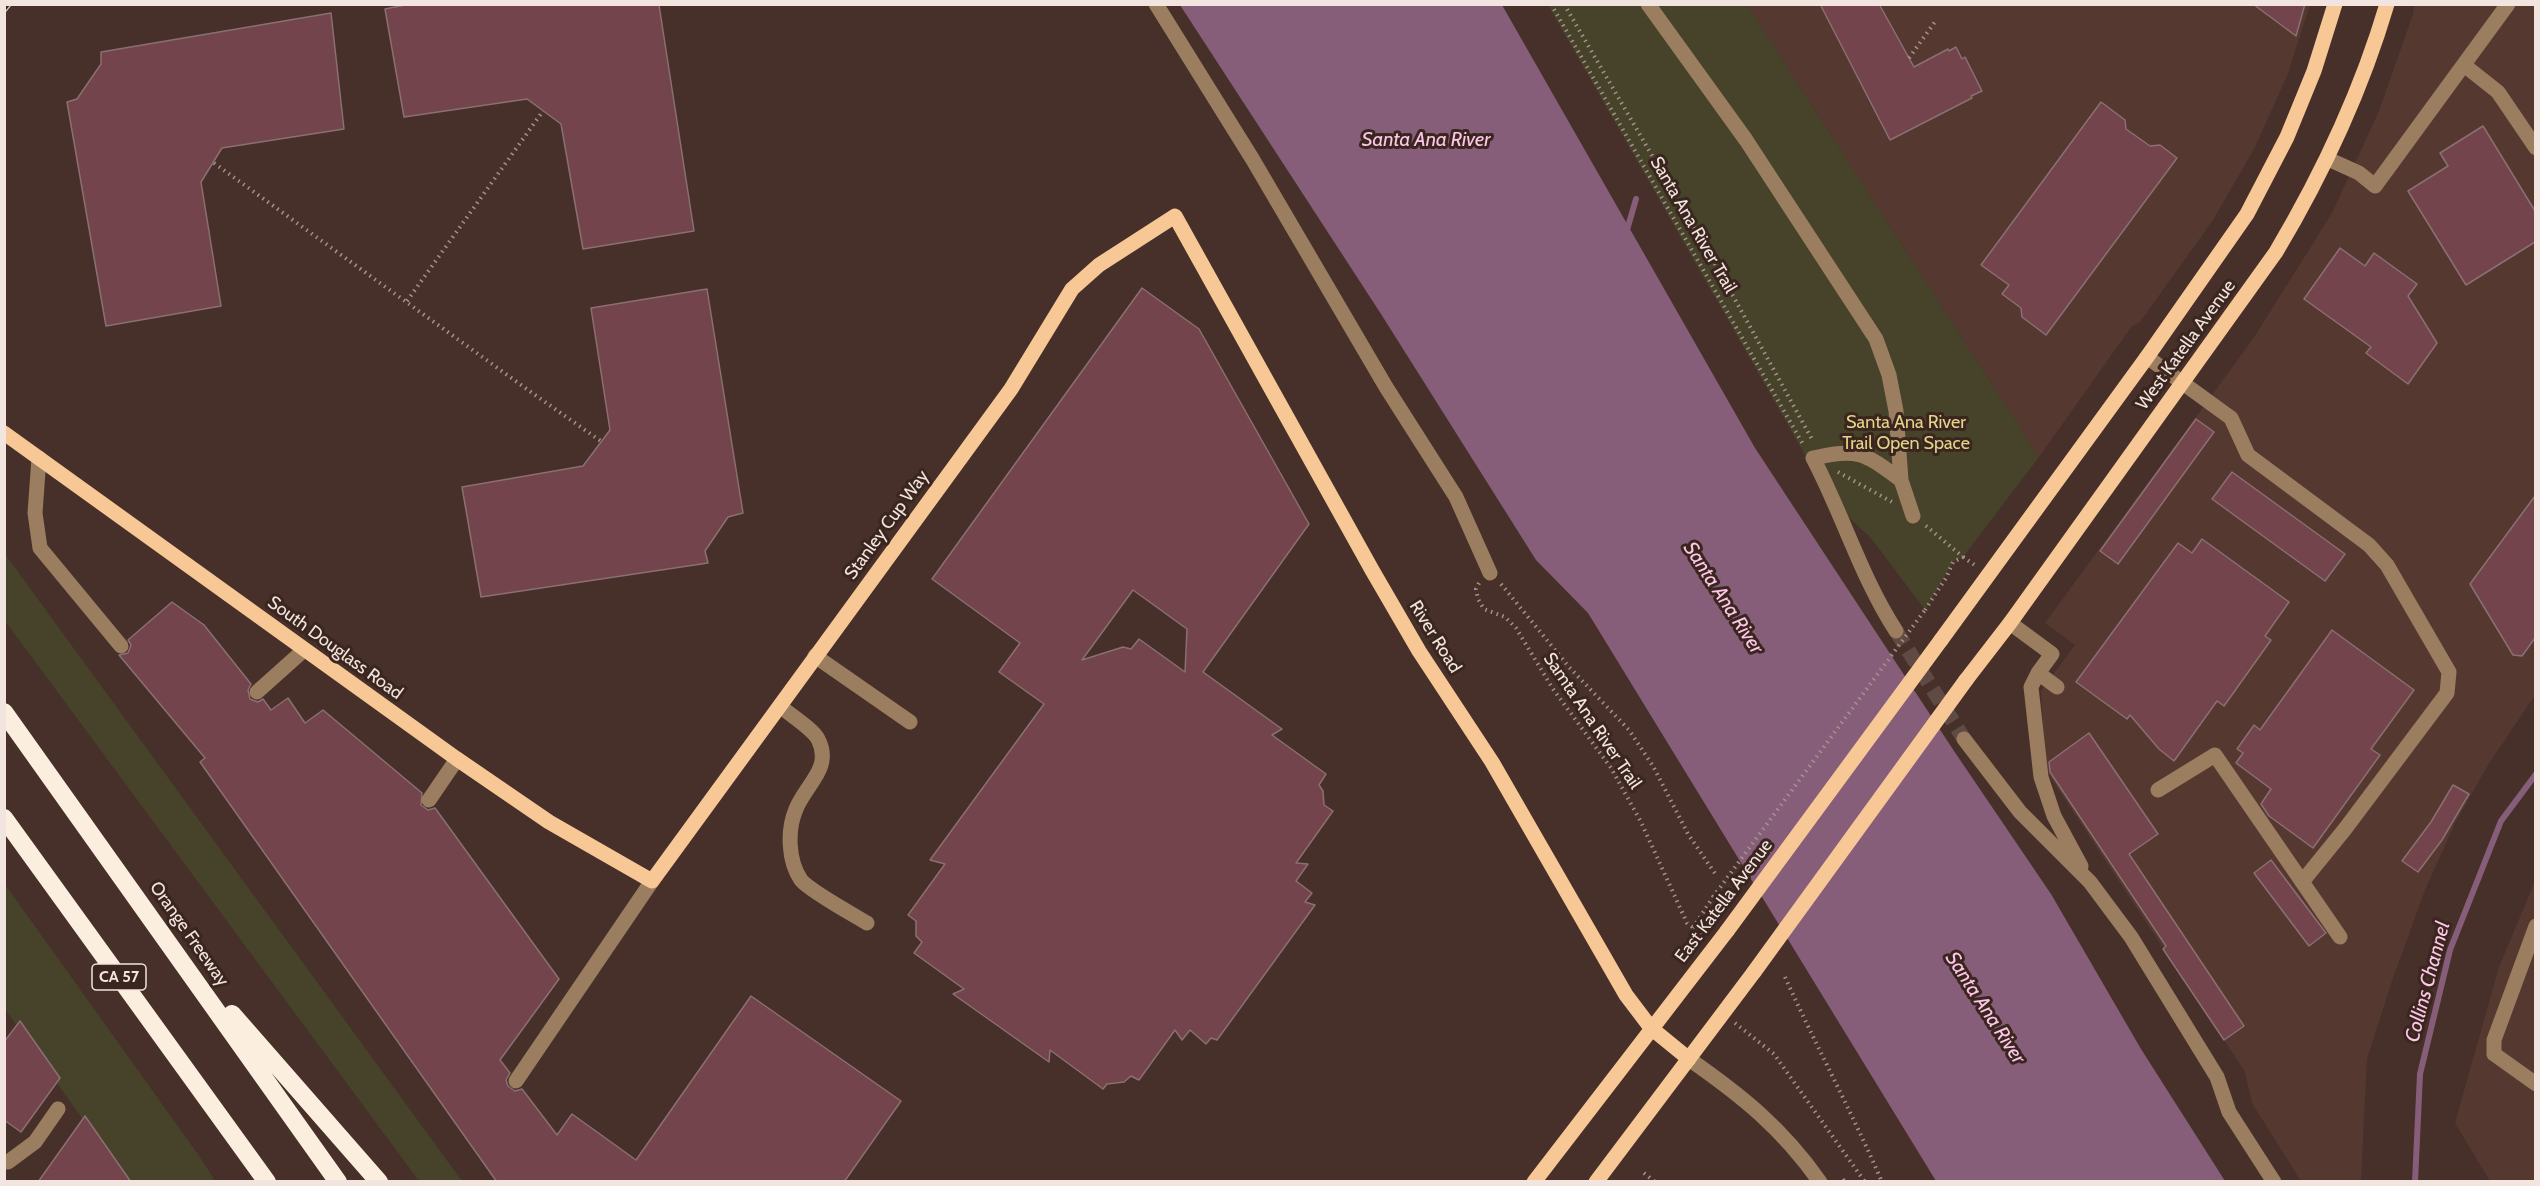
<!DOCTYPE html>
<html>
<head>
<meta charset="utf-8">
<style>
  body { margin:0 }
  #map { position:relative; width:2540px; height:1186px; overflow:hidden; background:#463029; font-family:Cabin,sans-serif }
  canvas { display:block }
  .frame { position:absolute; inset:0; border:6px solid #f2e4df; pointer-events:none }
</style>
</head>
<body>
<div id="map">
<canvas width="2540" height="1186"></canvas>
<div class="frame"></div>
</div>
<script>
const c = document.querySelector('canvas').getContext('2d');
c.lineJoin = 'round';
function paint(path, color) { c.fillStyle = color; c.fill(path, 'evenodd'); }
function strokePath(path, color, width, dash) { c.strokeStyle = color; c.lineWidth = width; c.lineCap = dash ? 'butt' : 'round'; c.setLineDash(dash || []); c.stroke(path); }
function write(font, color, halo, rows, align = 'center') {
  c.font = font + ' Cabin,sans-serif'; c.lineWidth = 6; c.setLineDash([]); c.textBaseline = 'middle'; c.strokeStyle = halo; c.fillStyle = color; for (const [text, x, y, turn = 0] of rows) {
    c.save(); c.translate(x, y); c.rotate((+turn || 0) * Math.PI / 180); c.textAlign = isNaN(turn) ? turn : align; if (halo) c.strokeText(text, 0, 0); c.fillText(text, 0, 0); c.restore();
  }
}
paint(new Path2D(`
  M1747,5h563l-23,71 -33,73 -41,71 -73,102 -8,4 -93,131z
  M2414,5h121v690l-47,70 -33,58 -30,67 -33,91 -25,78 -6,122h-60l-49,-78 -7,-31 -200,-303 -4,-78 34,-46 -30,-22 208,-284 79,-126 47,-102 34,-97z
  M2535,881v300h-45l-35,-58 44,-156z`), '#553930');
paint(new Path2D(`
  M1548,5h199l292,452 -76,100 -10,5 -28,48 -54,-72 -46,-43 -17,-35z
  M4,554h1l457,627h-43l-414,-560z
  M4,883l198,277 13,21h-89l-121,-172z`), '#47422a');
paint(new Path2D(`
  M1180,5h322l253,443 199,303 97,143 90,155 84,132h-289l-348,-568 -52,-53 -155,-246z`), '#875e79');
strokePath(new Path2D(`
  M1627,230l9,-31
  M2415,1182l5,-108 30,-124 51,-129 35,-47`), '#875e79', 6);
const building = new Path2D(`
  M410,4l249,1 35,226 -111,18 -22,-125 -34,-25 -123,18 -19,-108z
  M1820,4h59l35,63 34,-18 1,2 7,-4 6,12 3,-2 17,34 -11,5 1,2 -82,42z
  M2253,4h52l-9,32z
  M331,13l13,116 -122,19 -21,34 20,124 -115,20 -39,-224 10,-3 24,-35v-12z
  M2101,102l24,18 1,9 24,17 10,-1 17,13 -131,177 -24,-18 -1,-9 -19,-14 7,-9 -28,-20z
  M2483,126l52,85v31l-69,43 -58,-94 40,-25 -8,-13z
  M2340,248l25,18 9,-13 43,31 -9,12 29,47 -29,41 -42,-31 5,-6 -67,-48z
  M1142,288l57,41 110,195 -106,148 79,57 -10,6 54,39 -7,11 4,6 1,14 9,6 -37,52 12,1 -12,17 16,12 -7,9 10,3 -98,135 -6,-2 -5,6 -16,-14 -8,10 -7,-10 -36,50 -8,-4 -7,6 -17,2 -4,5 -53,-39 -1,12 -96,-68 11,-5 -50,-36 8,-11 -6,-6v-15l-8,-6 37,-51 -15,-4 114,-156 -45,-32 21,-29 -88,-64zM1133,590l54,39 -2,43 -46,-33 -8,10 -8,-2 -41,13z
  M707,289l36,224 -15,4 -23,34 3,12 -227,34 -19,-110 121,-21 27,-36 -19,-122z
  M2196,419l18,13 -96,132 -18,-13z
  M2232,472l113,82 -20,27 -113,-82z
  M2535,496v142l-13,18 -9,-1 -43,-71z
  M2202,539l87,63 -24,34 6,4 -47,66 -7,-5 -43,60 -15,-12 -29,-34 -3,4 -51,-37 102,-139 14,10z
  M172,602l32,23 47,59 -3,6 2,9 8,3 5,-3 8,11 17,-12 17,25 18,-13 99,83 -1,12 7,5 7,-2 124,171 -59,81 10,13 -4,7 2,6 7,5 7,-2 35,46 15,-21 64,46 115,-164 150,105 -57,81h-347l-297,-420 5,-4 -86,-103 9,-2 3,-8 -3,-5z
  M2332,630l82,60 -43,59 9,6 -67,93 -44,-32 -8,-12 10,-15 -35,-26 7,-10 -6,-4 17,-24 6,5z
  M2089,733l69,101 -29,20 115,172 -20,14 -61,-91 3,-3 -116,-174 -1,-10z
  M2453,785l16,9 -27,46 -24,32 -16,-11 29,-39z
  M2271,860l55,73 -17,13 -55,-73z
  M20,1021l40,57 -39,54 -17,-12v-78z
  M85,1116l46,66h-93z`);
paint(building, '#73444c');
strokePath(building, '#8a6f73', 1.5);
strokePath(new Path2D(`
  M1896,631l68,108`), '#604b44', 15, [15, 8]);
strokePath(new Path2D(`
  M1551,4l253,442
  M1564,4l158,272 91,165
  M1909,58l28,-39
  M214,163l314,227 74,52
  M407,301l136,-190
  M1838,472l54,30
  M1963,557l13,9
  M1479,583l-3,6 2,10 6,10 21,8 11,11 37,61 58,79 30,54 46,101 17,13
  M1501,584l68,83 60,63 24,36 35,68 28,41
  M1925,610l21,-32 7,-16 10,-5 -38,-32
  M1693,928l20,-31
  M1785,977c31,69 67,135 97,205
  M1735,1023l39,31 91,128
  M1644,1173l11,9
  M1843,1179l2,3`), '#a4928c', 4, [1.5, 4.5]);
strokePath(new Path2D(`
  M1156,4l97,156 133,227 70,110 34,76
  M1648,4l98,136 130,199 13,36 7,36 5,69 12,36
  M2464,65l34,27 38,56
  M2328,159l31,14 16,13 133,-182
  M2147,357l84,61 17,37 121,90 18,20 62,107 -2,21 -102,136 -43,53
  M39,458l-4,55 5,35 81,98
  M2010,623l42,31 -14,19 19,14
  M1896,631c-35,-54 -53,-116 -83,-173 46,-10 51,-5 88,22
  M815,656l95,66
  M2038,673l-7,14 10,90 13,39 27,50
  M257,692l47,-42
  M780,706c9,8 33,23 38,33 15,29 -12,45 -22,70 -9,21 -8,52 5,71 9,11 51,34 66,43
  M1964,739l56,73 70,70 41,55 86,140 12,35 45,70
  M2158,790l57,-35 125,182
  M429,800l28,-41
  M2536,926l-42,114v14l42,30
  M1689,1059c53,37 93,69 131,123
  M516,1081l136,-200
  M8,1162l27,-20 23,-33`), '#9b7e5f', 15);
strokePath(new Path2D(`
  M4,433l453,326 92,63 103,59 359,-492 61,-100 27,-24 76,-49 197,354 47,81 73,111 134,233 25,33 38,31
  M1941,640l206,-283 100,-143 40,-77 27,-66 21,-67
  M1966,680l44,-57 266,-371c47,-79 85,-160 111,-248
  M1534,1182l193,-251
  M1596,1182l158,-210`), '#f7c895', 15);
strokePath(new Path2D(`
  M4,712l334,470
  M4,818l263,364
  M232,1014l147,168`), '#fceedf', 18);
const rail = new Path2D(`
  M4,9l4,-5`);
strokePath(rail, '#dccdc8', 7);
strokePath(rail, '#3b261f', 4.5, [14]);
strokePath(new Path2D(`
  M1713,897l212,-287`), '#a4928c', 4, [1.5, 4.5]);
strokePath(new Path2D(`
  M1727,931l214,-291
  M1754,972l212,-292`), '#f7c895', 15);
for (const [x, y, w] of [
  [119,977,54]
]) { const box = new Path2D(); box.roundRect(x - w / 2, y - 13, w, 26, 4.5); c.fillStyle = '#3b261f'; c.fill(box); strokePath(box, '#f2e4df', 1.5); }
write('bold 16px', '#f2e4df', null, [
  ["CA 57",119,977]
]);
write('18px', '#f2e4df', '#3b261f', [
  ["Santa Ana River Trail",1693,225,60],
  ["West Katella Avenue",2186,345,-54],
  ["Stanley Cup Way",887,525,-54],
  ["River Road",1435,637,58],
  ["South Douglass Road",335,648,36],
  ["Samta Ana River Trail",1592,721,56],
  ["East Katella Avenue",1724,901,-53],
  ["Orange Freeway",189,934,55]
]);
write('18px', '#e3d48a', '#3b261f', [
  ["Santa Ana River",1906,423],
  ["Trail Open Space",1906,444]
]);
write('italic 20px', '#fdc7ea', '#3b261f', [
  ["Santa Ana River",1426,140],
  ["Santa Ana River",1723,598,57],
  ["Collins Channel",2428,982,-75],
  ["Santa Ana River",1985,1008,57]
]);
</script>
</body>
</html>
